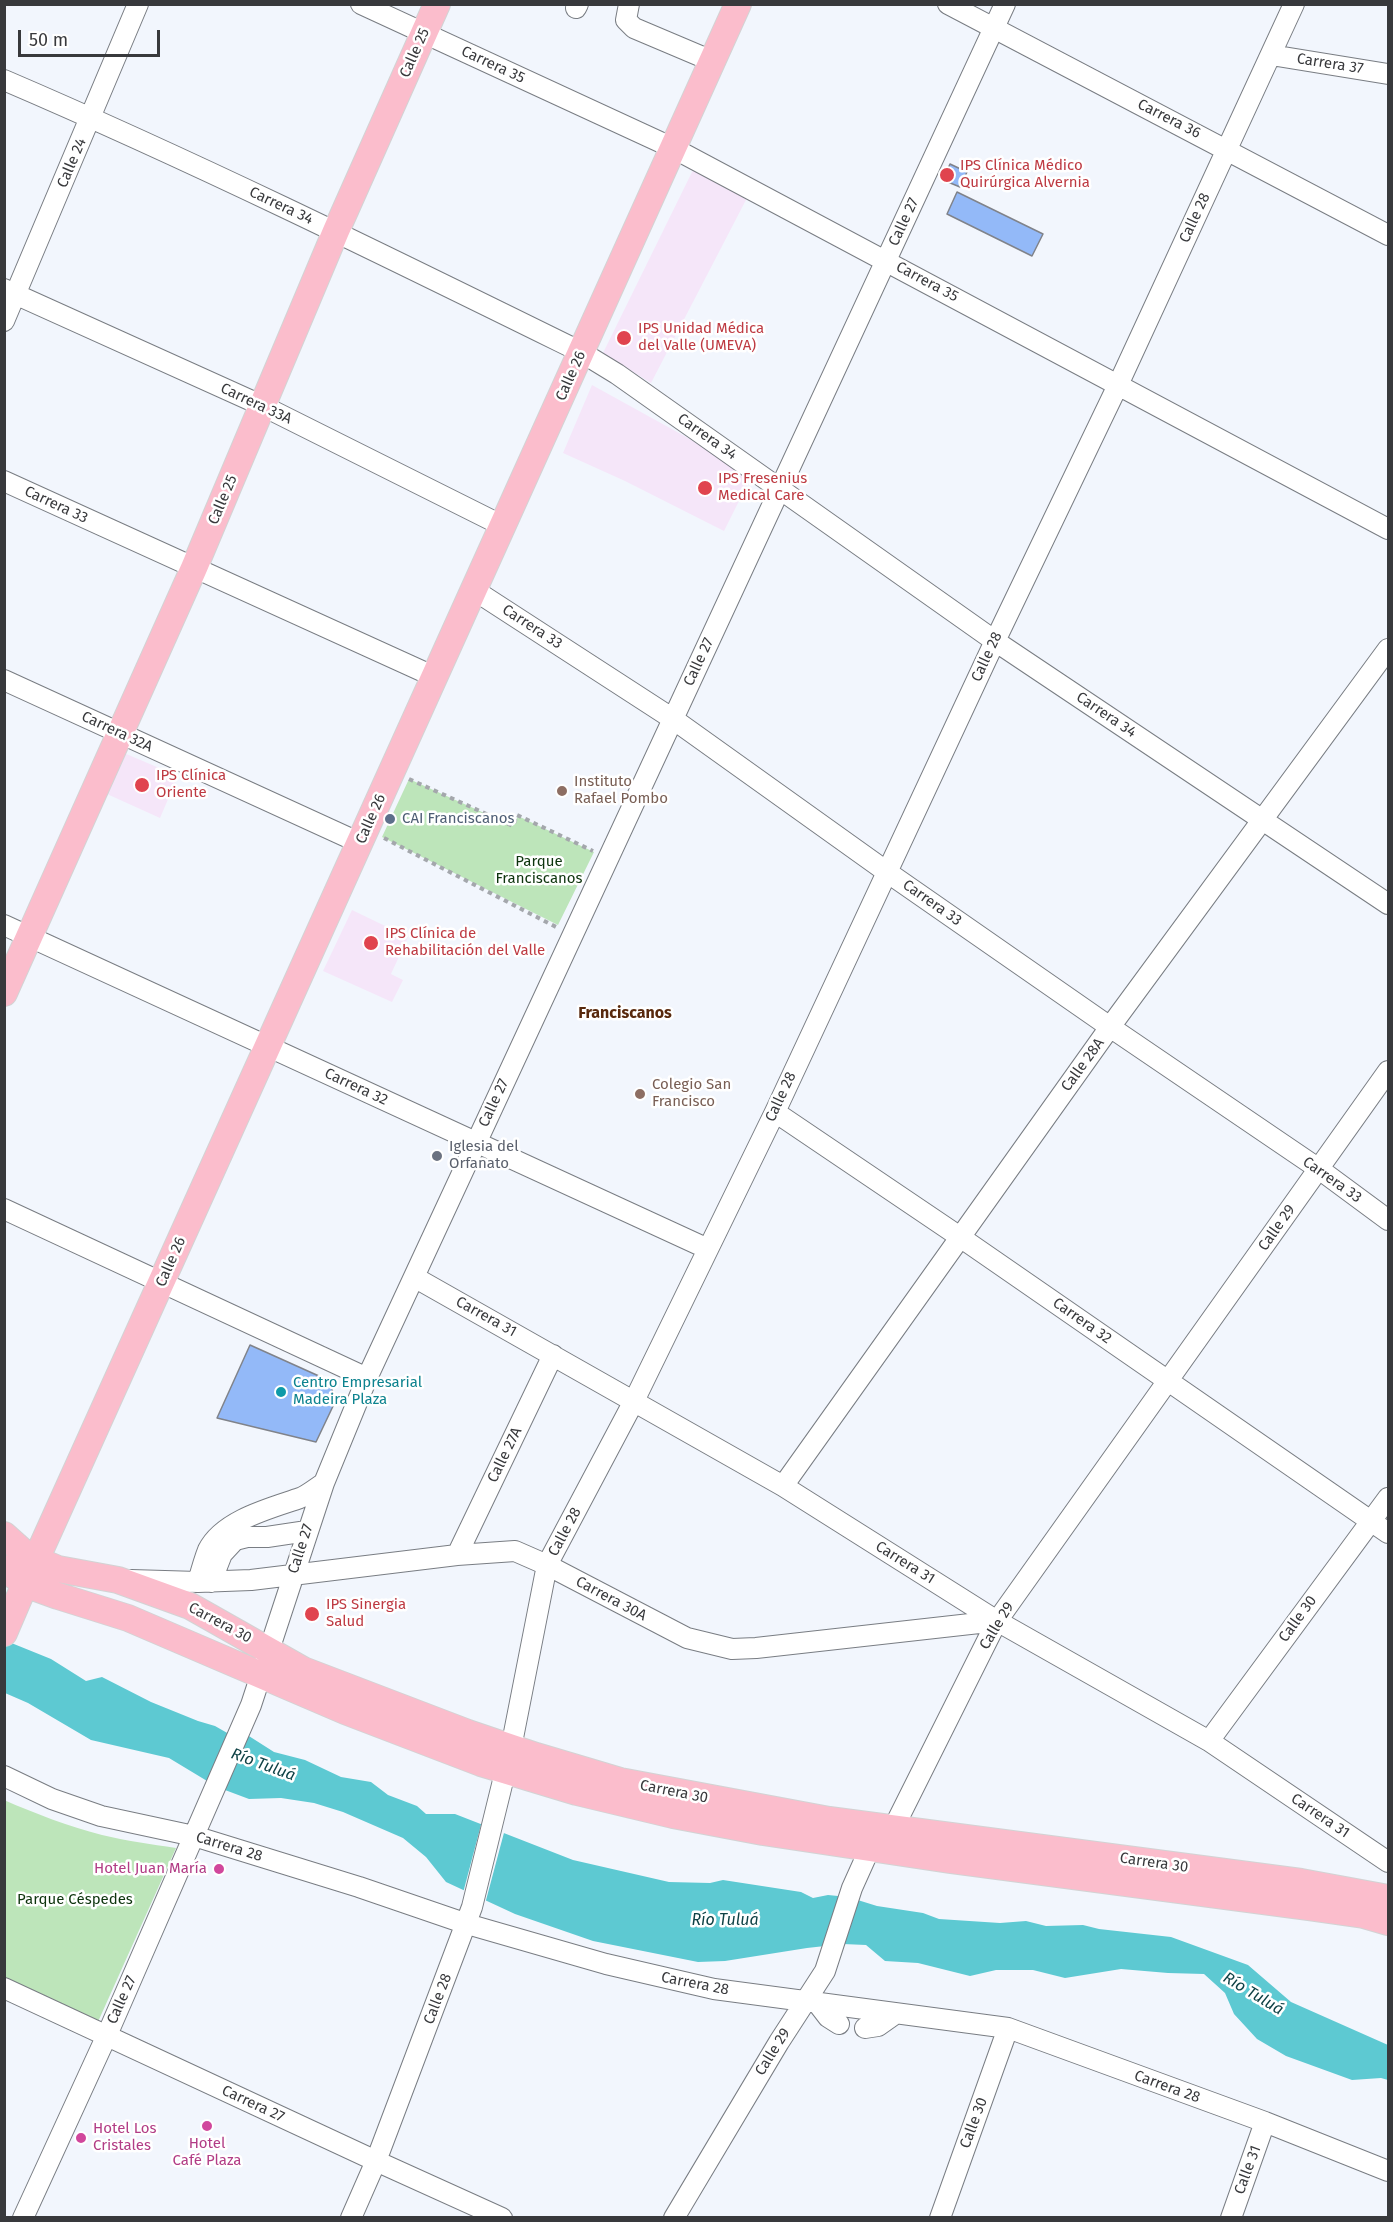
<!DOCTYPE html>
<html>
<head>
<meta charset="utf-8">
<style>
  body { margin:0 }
  #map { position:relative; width:1393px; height:2222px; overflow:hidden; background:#f2f6fd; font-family:"Fira Sans",sans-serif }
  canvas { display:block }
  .frame { position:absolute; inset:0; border:6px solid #38393c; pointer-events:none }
  .scale { position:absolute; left:18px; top:30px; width:142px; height:27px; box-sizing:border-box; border:3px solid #38393c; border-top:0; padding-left:8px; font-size:18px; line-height:21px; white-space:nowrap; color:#38393c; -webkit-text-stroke:4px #fff; paint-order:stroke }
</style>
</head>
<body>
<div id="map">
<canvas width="1393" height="2222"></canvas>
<div class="frame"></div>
<div class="scale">50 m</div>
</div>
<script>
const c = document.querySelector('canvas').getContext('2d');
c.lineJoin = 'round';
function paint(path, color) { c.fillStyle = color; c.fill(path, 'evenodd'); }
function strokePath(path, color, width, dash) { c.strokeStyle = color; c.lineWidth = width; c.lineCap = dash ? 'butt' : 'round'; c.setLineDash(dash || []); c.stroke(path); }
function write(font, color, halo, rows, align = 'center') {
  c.font = font + ' "Fira Sans",sans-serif'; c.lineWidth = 5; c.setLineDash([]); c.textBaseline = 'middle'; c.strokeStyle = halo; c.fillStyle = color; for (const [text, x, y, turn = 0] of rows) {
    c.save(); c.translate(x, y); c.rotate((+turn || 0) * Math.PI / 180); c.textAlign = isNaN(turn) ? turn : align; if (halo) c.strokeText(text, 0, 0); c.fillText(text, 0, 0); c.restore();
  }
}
paint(new Path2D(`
  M694,168l54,28 -97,187 -48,-30z
  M592,385l96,53 63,39 -27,54 -99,-50 -62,-28z
  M124,753l54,23 -18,42 -53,-24z
  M352,910l56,27 -17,37 12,6 -11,22 -69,-31z`), '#f5e6f9');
paint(new Path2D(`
  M409,779l104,47 5,-10 76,36 -36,73 -176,-88z
  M4,1800c32,14 64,26 98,35 24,6 49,9 74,13l-79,176 -92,-45z`), '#bde5ba');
paint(new Path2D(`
  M4,1640l47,19 35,22 16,-4 49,25 47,19 17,5 14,8 12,-3 33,21 31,8 36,17 30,5 17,13 29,11 9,8h29l118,46 96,22 41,1 13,-3 78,12 12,6 15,-3 20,2 29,9 46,7 16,6 61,4 26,-2 20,5 37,-1 16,4 72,8 77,28 43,37 97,43v35l-7,-2 -29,2 -66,-24 -29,-17 -23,-25 -9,-21 -21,-19 -36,-1 -47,-4 -56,9 -32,-8h-37l-26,6 -52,-13 -33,-2 -19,-16 -23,-1 -36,4 -82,13 -27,1 -105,-21 -78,-27 -69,-32 -20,-25 -23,-19 -60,-26 -29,-9 -33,-5 -32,1 -32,-12 -48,-29 -78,-18 -63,-37 -23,-10z`), '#5dc9d2');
paint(new Path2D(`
  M482,1821l23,8 -20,75 -22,-11z`), '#f2f6fd');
const building = new Path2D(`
  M950,164l17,8 -7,15 -17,-7z
  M957,192l86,42 -11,22 -85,-42z
  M250,1345l80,36 5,21 -19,40 -99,-24z`);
paint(building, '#93b9f8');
strokePath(building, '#80838a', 1.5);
const minor = new Path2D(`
  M361,4l312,144 715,381
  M629,4l-3,16 8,8 78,33
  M948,4l440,231
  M576,8l2,-4
  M1271,55l117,19
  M4,80c196,84 386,178 577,272l36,22 378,267 393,263
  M4,289l259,117 240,120
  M4,321l134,-317
  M4,481l431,196
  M474,590l199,129 214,153 223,155 209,142 69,51
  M4,680l356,163
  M4,925l704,324
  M775,1112l185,125 428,296
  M4,1209l363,169
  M414,1277l369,209 214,135 212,120 179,121
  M783,1486l327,-459 278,-378
  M457,1555l96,-200
  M131,1580l67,2 53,-2 206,-25 58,-4 32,14 140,73 45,11 24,-1 241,-27
  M198,1582c3,-11 6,-22 10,-32 15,-30 63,-42 92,-52 8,-3 16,-10 24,-15
  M211,1582l11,-28 13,-14 12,-3h20l40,-6
  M1209,1741l179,-243
  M4,1776l48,23 49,17 93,20 165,51 108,37 139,40 108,25 294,39 257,94 123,49
  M4,1988l372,173 126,57
  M818,2004l10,13 11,7
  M865,2028l13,-2 17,-12
  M23,2218l84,-183 144,-330 73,-222 43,-105 638,-1374
  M351,2218l25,-57 96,-254 39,-159 36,-183 87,-164 141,-289 220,-471 123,-256 176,-381
  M674,2218l105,-176 46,-71 27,-83 18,-40 23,-19 104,-208 391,-550
  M940,2218l68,-190
  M1231,2218l34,-96`);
const major = new Path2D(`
  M4,993l190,-425 142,-337 101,-227
  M4,1535l19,17 14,8 21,9 60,11 72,26 113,64 165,63 68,23 84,25 209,39 472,62 87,16
  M4,1568l21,16 33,12 70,22 217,93 136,52 96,29 96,23 90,17 187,28 359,47 55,8 24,7
  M4,1633l21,-49 713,-1580`);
strokePath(minor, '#797d83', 22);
strokePath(major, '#d3d3d4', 28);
strokePath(new Path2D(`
  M409,779l104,47 4,-11 76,36
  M384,838l174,90`), '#a4a7ac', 4, [4.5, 4.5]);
strokePath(minor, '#fff', 20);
strokePath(major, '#fbbdcc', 26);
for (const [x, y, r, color] of [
  [947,175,8,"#e0444e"],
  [624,338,8,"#e0444e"],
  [705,488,8,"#e0444e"],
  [142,785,8,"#e0444e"],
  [562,791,6,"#8d6e63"],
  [390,819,6,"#5c6f8a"],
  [371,943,8,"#e0444e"],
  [640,1094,6,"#8d6e63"],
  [437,1156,6,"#6b7280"],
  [281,1392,6,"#0f9aa8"],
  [312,1614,8,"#e0444e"],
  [219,1869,6,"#d1479c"],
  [207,2126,6,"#d1479c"],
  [81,2138,6,"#d1479c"]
]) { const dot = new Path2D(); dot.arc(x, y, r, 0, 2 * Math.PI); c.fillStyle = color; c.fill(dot); strokePath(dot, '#fff', 2); }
write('15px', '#38393c', '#fff', [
  ["Calle 25",415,53,-66],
  ["Carrera 37",1330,64,9],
  ["Carrera 35",493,65,25],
  ["Carrera 36",1169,119,27],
  ["Calle 24",72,163,-67],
  ["Carrera 34",281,206,25],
  ["Calle 28",1195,218,-65],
  ["Calle 27",904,222,-65],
  ["Carrera 35",927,282,28],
  ["Calle 26",571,376,-66],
  ["Carrera 33A",256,404,25],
  ["Carrera 34",707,437,35],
  ["Calle 25",223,500,-67],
  ["Carrera 33",56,505,25],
  ["Carrera 33",532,627,33],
  ["Calle 28",987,657,-65],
  ["Calle 27",699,662,-65],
  ["Carrera 34",1106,715,34],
  ["Carrera 32A",117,732,25],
  ["Calle 26",371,819,-66],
  ["Carrera 33",932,903,35],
  ["Calle 28A",1083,1065,-54],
  ["Carrera 32",356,1087,25],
  ["Calle 28",781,1097,-65],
  ["Calle 27",494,1103,-65],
  ["Carrera 33",1332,1180,35],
  ["Calle 29",1277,1228,-55],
  ["Calle 26",171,1262,-66],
  ["Carrera 31",486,1317,29],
  ["Carrera 32",1082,1321,35],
  ["Calle 27A",505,1455,-64],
  ["Calle 28",565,1532,-62],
  ["Calle 27",301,1549,-72],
  ["Carrera 31",905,1563,32],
  ["Carrera 30A",611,1599,28],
  ["Calle 30",1298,1619,-54],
  ["Carrera 30",220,1623,28],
  ["Calle 29",997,1626,-59],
  ["Carrera 30",674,1792,11],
  ["Carrera 31",1320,1816,34],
  ["Carrera 28",229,1847,17],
  ["Carrera 30",1154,1863,8],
  ["Carrera 28",695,1984,11],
  ["Calle 28",438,1999,-69],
  ["Calle 27",122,2000,-66],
  ["Calle 29",773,2052,-58],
  ["Carrera 28",1167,2087,20],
  ["Carrera 27",253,2104,25],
  ["Calle 30",974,2123,-70],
  ["Calle 31",1248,2170,-70]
]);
write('15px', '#be3a42', '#fff', [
  ["IPS Clínica Médico",960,166],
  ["Quirúrgica Alvernia",960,183],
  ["IPS Unidad Médica",638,329],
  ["del Valle (UMEVA)",638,346],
  ["IPS Fresenius",718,479],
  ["Medical Care",718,496],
  ["IPS Clínica",156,776],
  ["Oriente",156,793],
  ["IPS Clínica de",385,934],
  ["Rehabilitación del Valle",385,951],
  ["IPS Sinergia",326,1605],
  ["Salud",326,1622]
], 'left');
write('15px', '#785e54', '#fff', [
  ["Instituto",574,782],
  ["Rafael Pombo",574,799],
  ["Colegio San",652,1085],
  ["Francisco",652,1102]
], 'left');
write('15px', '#4e5e75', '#fff', [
  ["CAI Franciscanos",402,819]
], 'left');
write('15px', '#0d340d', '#fff', [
  ["Parque",539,862],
  ["Franciscanos",539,879],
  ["Parque Céspedes",75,1900]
]);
write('15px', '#5b616d', '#fff', [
  ["Iglesia del",449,1147],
  ["Orfanato",449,1164]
], 'left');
write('15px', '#0d838f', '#fff', [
  ["Centro Empresarial",293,1383],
  ["Madeira Plaza",293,1400]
], 'left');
write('15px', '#b23c85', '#fff', [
  ["Hotel Juan María",207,1869],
  ["Hotel Los",93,2129,"left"],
  ["Cristales",93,2146,"left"],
  ["Hotel",207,2144,"center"],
  ["Café Plaza",207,2161,"center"]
], 'right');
write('bold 16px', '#58290d', '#fff', [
  ["Franciscanos",625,1014]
]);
write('italic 16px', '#0f4246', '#fff', [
  ["Río Tuluá",263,1765,20],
  ["Río Tuluá",725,1921],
  ["Río Tuluá",1253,1994,31]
]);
</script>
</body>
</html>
